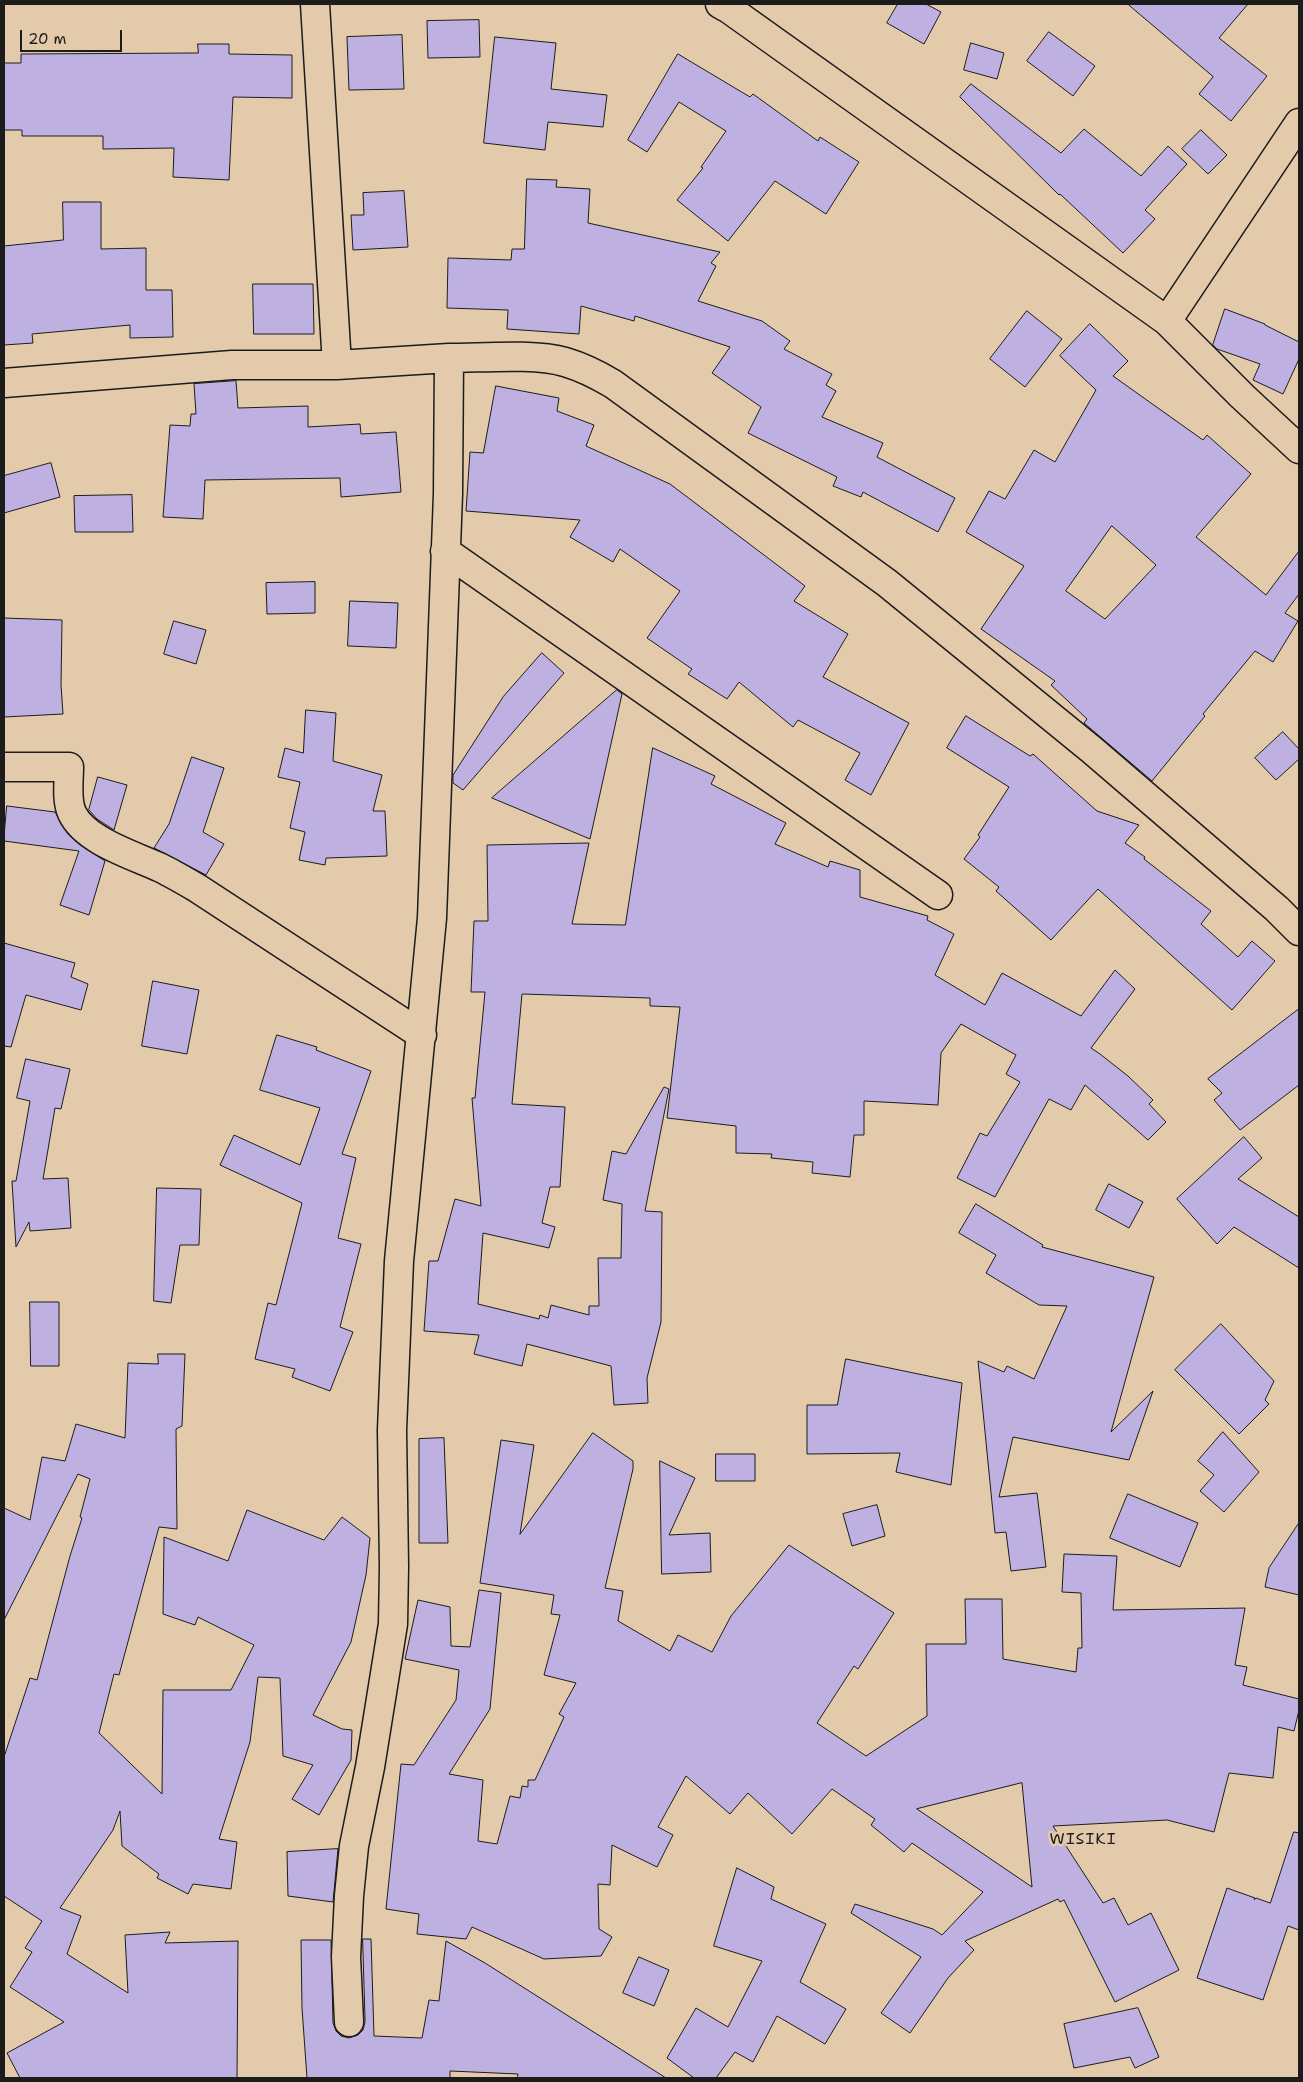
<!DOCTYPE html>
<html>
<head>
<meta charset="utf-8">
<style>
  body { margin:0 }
  #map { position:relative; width:1303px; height:2082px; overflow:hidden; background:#e3caab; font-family:"Shantell Sans",sans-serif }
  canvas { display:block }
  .frame { position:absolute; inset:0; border:5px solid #1c1c1c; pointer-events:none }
  .scale { position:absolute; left:20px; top:30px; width:102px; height:22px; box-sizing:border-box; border:2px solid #1c1c1c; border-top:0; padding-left:6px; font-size:15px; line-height:18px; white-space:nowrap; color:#1c1c1c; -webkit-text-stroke:4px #e3caab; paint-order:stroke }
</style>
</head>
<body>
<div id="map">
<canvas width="1303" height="2082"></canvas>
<div class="frame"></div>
<div class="scale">20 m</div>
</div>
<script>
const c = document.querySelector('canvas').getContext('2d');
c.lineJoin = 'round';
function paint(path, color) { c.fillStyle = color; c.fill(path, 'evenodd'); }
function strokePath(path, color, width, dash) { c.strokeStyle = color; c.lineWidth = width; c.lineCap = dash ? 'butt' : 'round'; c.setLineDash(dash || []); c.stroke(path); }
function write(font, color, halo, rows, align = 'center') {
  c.font = font + ' "Shantell Sans",sans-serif'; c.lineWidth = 5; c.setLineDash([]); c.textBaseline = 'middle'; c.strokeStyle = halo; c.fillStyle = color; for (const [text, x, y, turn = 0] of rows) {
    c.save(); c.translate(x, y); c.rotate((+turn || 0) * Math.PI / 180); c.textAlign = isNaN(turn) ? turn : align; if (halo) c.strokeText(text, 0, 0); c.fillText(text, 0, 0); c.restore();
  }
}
const building = new Path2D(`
  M898,4h28l15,8 -17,32 -37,-21z
  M1128,4h120l-29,34 48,38 -36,45 -32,-27 14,-17z
  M479,20l1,37 -52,1 -1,-37z
  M1049,32l46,34 -22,30 -46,-35z
  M402,35l2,54 -55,1 -2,-53z
  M495,37l61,6 -5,46 56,6 -4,32 -55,-5 -3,28 -61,-7z
  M971,43l33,10 -7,26 -33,-9z
  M198,44h31v10l63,1v43l-59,-1 -4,83 -56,-3 1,-29 -71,1v-13h-81v-6h-18v-67h17v-9l177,-1z
  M678,54l72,43 3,-3 65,47 2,-4 39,25 -33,52 -51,-33 -47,60 -51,-41 26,-32 -2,-1 25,-36 -47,-29 -32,50 -19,-12z
  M971,84l90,69 23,-24 57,47 27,-30 19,18 -42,46 10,9 -32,34 -63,-59 -1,1 -99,-98z
  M1201,130l26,25 -19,19 -26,-25z
  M527,179l30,1 -1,7 34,2 -2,34 132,29 -9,11 5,3 -18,35 64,20 28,20 -6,8 48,25 -6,11 10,6 -14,26 61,26 -6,14 78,41 -17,34 -75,-40 -2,5 -28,-11 4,-9 -89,-44 13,-26 -49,-34 18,-26 -95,-31 -1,5 -53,-15 -2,28 -72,-5 1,-19 -61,-2 1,-50 63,2 1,-11h12z
  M404,191l4,56 -55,3 -2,-35h13l-1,-22z
  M63,202h38v47l45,-1v42h26l1,47 -43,1v-13l-98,9 1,9 -29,2v-99l59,-6z
  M253,284h60l1,50h-60z
  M1225,309l40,15v1l34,17v17l-16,35 -30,-14 7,-16 -43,-15 -4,-4z
  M1027,311l35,28 -37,48 -35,-28z
  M1090,324l38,37 -15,15 90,64 4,-5 44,39 -55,63 70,58 33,-44v43l-14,19 13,8 -25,41 -18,-11 -52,63 2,2 -53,65 -68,-58 3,-4 -36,-34 4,-4 -74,-52 43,-63 -58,-34 23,-41 16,8 29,-49 21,12 41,-72 -36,-34zM1112,526l44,39 -51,54 -39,-28z
  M236,381l2,27 70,-2v21l52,-3 1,10 35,-2 5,60 -60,5 -1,-19 -135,2 -2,39 -40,-2 7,-92 20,1 1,-12h5l-2,-30z
  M496,386l63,12 -2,13 37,14 -8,21 84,38 135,102 -11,15 54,33 -25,43 86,46 -38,72 -26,-15 15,-27 -62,-33 -5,7 -54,-45 -12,17 -39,-25 4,-5 -45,-31 33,-47 -60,-42 -7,13 -43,-25 10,-17 -114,-9 4,-59 13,1z
  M51,463l9,34 -56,16v-37z
  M132,495l1,37h-58l-1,-36z
  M315,582v31l-48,1 -1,-31z
  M350,601l48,2 -2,45 -48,-2z
  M4,618l58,2 -1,65 2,29 -59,3z
  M174,621l32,9 -10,34 -32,-10z
  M542,653l22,20 -101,117 -10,-7v-8l50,-78z
  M617,690l5,4 -32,145 -98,-41z
  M306,710l30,3 -3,48 49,14 -9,36h12l2,45 -61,2 -1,7 -26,-5 6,-28 -15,-4 10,-46 -22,-5 7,-29 18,5z
  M966,716l64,40 3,-2 64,57 42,14 -14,18 20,14 -1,2 67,52 -10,13 37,33 14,-16 23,20 -43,49 -134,-121 -47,51 -55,-49 3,-4 -35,-28 16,-22 -2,-2 31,-48 -62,-39z
  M1283,732l16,17v10l-23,21 -21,-22z
  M653,748l62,28 -4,8 75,39 -11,21 53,23 2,-6 30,9v27l68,19 -1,4 27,14 -19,41 50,30 17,-32 79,43 34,-46 20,19 -44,59 9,6 28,22 25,24 -4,4 17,18 -18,18 -63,-55 -14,25 -22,-11 -54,98 -38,-19 23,-45 7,3 33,-54 -14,-8 10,-19 -55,-31 -20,29 -3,52 -74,-4v34h-10l-4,42 -38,-4 1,-11 -42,-4 1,-4 -36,-1v-27l-69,-8 13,-111 -30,-1v-8l-128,-4 -10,110 53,3 -5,80h-10l-8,36 13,4 -6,21 -66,-15 -5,71 61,15 1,-4 8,3 3,-13 38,10v-9h10l-1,-48h23l1,-54 -19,-4 9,-49 14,3 38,-67 5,2 -24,122 17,1 -1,110 -14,56 1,25 -34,2 -3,-39 -84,-22 -5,22 -48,-12 5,-19 -55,-4 5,-70h9l17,-62 26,7 -9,-108h3l10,-106h-14l3,-71h14l-1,-76 102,-2 -17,81 53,1z
  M192,757l32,11 -21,64 21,12 -18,31 -52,-27 15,-24z
  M98,777l29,8 -13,45 -17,-11 -8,-9z
  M7,806l48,6 13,22 11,10 26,17 -16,54 -29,-10 19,-54 -75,-10z
  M4,943l71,20 -4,14 17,7 -7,26 -55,-15 -15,52 -7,-1z
  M153,981l46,9 -12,64 -45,-8z
  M1299,1009v76l-59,45 -26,-30 8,-7 -14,-14z
  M277,1035l40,12 -1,3 55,21 -29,83 14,4 -18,80 23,6 -21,83 13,5 -23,59 -38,-14 3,-8 -40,-10 13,-56 8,2 26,-102 -82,-38 14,-30 66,30 20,-57 -60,-18z
  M26,1059l44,10 -9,40 -6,-1 -12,71 25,-1 3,50 -41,3 -1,-9 -13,25 -4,-66h4l14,-80 -13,-3z
  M1244,1137l18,21 -24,21 61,38v51l-65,-41 -17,17 -40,-45z
  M1109,1184l34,18 -14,26 -33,-18z
  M157,1188l44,1 -2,56h-19l-9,58 -17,-2z
  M976,1204l67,41 -1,2 112,30 -43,155 42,-41 -24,69 -116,-23 -14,60 38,-4 9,74 -35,4 -5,-39 -11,1 -17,-172 26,11 3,-6 27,13 33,-73 -28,-1 -53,-32 10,-18 -37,-22z
  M30,1302h29v64h-28z
  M1221,1324l53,57 -9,19 4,4 -30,30 -64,-64z
  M158,1354h27l-3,72 -6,3 1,100 -18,-2 -40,148 -5,-1 -15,59 63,61 1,-104h68l23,-45 -56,-28 -3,8 -32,-11 1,-77 64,24 19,-51 77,30 18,-23 28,21 -4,37 -15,67 -38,73 29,14 10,1 -1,30 -32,55 -27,-16 21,-34 -30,-9 -3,-78 -22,-1 -8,65 -31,97 18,3 -6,47 -38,-5 -5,10 -31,-16 2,-4 -37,-28 -2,-35 -7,19 -53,78 21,8 -14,38 61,39 -3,-58 45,-3 -5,11 73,-2 -1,137h-217l-13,-25 57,-31 -54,-35 22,-35 -7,-4 17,-27 -38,-25v-139l26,-79 7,2 33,-124 12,-38 -2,-1 10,-38 -12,-5 -74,146v-112l26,12 12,-63 23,4 11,-37 49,14 3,-75 30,1z
  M846,1359l116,24 -11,102 -55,-13 4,-19 -93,1v-49h30z
  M1223,1432l36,40 -35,40 -24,-21 14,-16 -16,-14z
  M593,1433l40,28v8l-28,119 18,3 -5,30 52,30 8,-16 34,17 19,-36 58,-71 105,68 -36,56 -4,-3 -37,57 49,33 61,-40 -1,-72h40l-1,-45h37l1,60 73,13 2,-24h4l-1,-55 -19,-1 2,-38 53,2 -4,54 132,-2 -10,57 12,2 -4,18 56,14v11l-5,21 -16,-4 -5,51 -44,-5 -15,59 -47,-12 -114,6 50,77 11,-5 14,27 23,-12 28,57 -64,32 -51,-102 -4,2 -2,-3 -93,42 9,9 -26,28 -38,55 -29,-20 40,-56 -70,-44 4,-9 78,25 9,6 41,-43 -71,-49 -8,9 -33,-27 4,-6 -43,-30 -40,45 -44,-41 -18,21 -44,-38 -28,51 15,8 -16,32 -45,-22 -2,40 -12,-1 1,45 13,8 -11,19 -57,3 -72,-32 -6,12 -49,-5 2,-20 -33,-5 15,-145 13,1 42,-65 3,-30 -54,-11 13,-59 32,7 1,39 19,1 9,-57 22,3 -11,116 -41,65 34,6 -5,61 19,3 13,-48 10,2 2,-12 6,1v-7h7l29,-63 -5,-3 17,-31 -32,-8 16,-60 -9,-1 3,-19 -74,-12 21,-143 33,5 -14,89zM1022,1783l10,104 -115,-78z
  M444,1438l4,105h-29v-104z
  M716,1454h39v27h-39z
  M660,1461l35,17 -26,57 41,-2 1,39 -49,2z
  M1128,1494l70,29 -18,44 -70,-29z
  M877,1505l8,31 -33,10 -9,-32z
  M1299,1523v72l-34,-8 4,-19z
  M1294,1832l5,1v97l-11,-4 -25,74 -66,-22 30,-90 28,10 -1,2 2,-2 14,5z
  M338,1849l-5,53 -45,-6 -1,-44z
  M737,1868l37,19 -3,12 55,25 -26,58 46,27 -21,35 -48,-28 -24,46 -18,-10 -19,26h-22l-27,-20 29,-50 32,19 34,-66 -48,-15z
  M363,1939h8l3,97 48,2 7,-38 10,1 7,-60 39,22 181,115h-149l1,-4 -68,-3v7h-143l-5,-70 -1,-68h30l2,83 3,8 5,5 8,2 9,-3 5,-5 2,-8z
  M639,1957l30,13 -15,36 -31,-13z
  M1138,2008l21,49 -24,11 -5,-11 -56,11 -10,-44z`);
paint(building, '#beb1e2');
strokePath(building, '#1c1c1c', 1);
const street = new Path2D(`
  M315,4l22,361
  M720,4l9,5 438,312 75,75 57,53
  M1167,321l132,-198
  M449,358c33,0 85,-5 116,4 17,5 33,13 48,22l274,199 205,167 185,159 22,22
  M4,383l228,-18h105l112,-7 -1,136 -16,424 -33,343 -7,169 2,137 -1,57 -23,143 -16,79 -5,50 -3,61 3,65
  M445,551l493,344
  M4,767h65c0,14 -3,33 3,46 13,28 61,42 89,55 12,6 24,13 36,20l225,147`);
strokePath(street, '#1c1c1c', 31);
strokePath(street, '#e3caab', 28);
c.letterSpacing = '1px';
write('16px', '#1c1c1c', '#e3caab', [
  ["WISIKI",1083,1840]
]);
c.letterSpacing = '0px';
</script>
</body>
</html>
